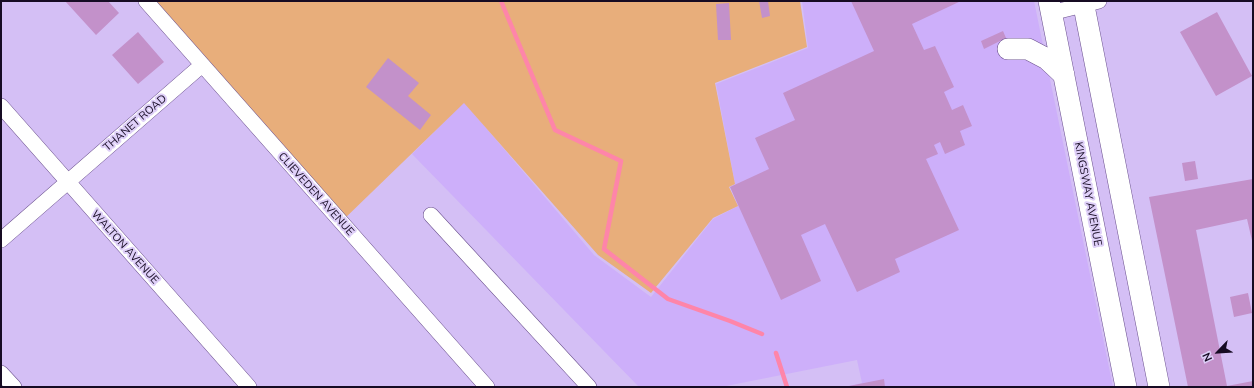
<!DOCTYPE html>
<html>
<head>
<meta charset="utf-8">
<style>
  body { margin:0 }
  #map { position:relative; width:1254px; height:388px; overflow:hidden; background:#d4bff5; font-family:Mulish,sans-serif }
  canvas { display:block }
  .frame { position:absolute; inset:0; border:2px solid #160b23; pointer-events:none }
  .north { position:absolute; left:1198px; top:332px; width:40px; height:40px; -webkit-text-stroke:3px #decff8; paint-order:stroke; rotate:245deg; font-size:11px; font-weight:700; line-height:16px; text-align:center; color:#160b23 }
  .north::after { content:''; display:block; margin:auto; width:14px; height:18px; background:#160b23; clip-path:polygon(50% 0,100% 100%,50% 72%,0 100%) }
</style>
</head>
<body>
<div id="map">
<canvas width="1254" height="388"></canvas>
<div class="frame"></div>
<div class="north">N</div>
</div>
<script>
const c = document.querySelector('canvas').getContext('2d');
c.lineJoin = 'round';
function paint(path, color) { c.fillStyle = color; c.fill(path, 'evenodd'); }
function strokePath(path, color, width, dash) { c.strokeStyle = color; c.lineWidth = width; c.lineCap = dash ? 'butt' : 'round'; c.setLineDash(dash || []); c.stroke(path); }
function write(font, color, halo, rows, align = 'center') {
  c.font = font + ' Mulish,sans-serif'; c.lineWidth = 4; c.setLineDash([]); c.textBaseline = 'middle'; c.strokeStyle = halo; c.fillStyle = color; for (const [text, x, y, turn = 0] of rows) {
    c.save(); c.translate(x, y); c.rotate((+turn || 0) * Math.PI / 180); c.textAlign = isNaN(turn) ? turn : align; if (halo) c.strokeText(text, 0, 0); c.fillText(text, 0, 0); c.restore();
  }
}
paint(new Path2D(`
  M802,1h232l79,386h-269l18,-4 -5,-23 -136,27h-82l-227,-233 52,-52 130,153 57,42 62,-78 25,-13 -8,-19 5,-3 -19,-100 92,-36z`), '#cdaffa');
paint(new Path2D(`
  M145,1h655l7,46 -92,36 20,101 -6,3 9,19 -25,12 -62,75 -53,-38 -134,-152 -123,119z`), '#e8ae7b');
strokePath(new Path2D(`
  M501,1l54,129 66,31 -17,88 64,50 62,22 32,13
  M776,353l11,34`), '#fe85a9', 4.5);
paint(new Path2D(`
  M65,1h43l11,12 -23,22z
  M759,1h9l2,15 -8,2z
  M851,1h110l-49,23 12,26 11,-4 19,41 -10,5 8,18 11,-5 9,21 -12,5 5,14 -20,9 -5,-12 -6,3 4,9 -12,5 33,71 -64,29 5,13 -43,20 -32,-68 -24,11 20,46 -40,19 -51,-113 39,-18 -14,-31 40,-18 -12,-27 91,-42z
  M729,3l2,37h-13l-2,-36z
  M1217,12l35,64 -36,20 -36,-64z
  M1003,31l3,7 -22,11 -3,-8z
  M138,32l26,30 -26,22 -26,-29z
  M388,58l31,25 -11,13 23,19 -11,15 -54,-43z
  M1195,161l3,18 -13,2 -3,-18z
  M1253,179v66l-6,-26 -51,11 31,156 26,-5v6h-65l-39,-190z
  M1248,293l4,20 -18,4 -4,-20z
  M884,379l1,8h-36v-1z`), '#c391ca');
const street = new Path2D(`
  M146,1l341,386
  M1051,13l48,-12
  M1,106l248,281
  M431,215l158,172
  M1,240l201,-175
  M1,373l13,14`);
const secondary = new Path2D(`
  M1049,1l77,386
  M1083,1l76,386
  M1008,49h20l19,10 17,16`);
strokePath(street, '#6b518e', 16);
strokePath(secondary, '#6b518e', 22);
strokePath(street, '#fff', 15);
strokePath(secondary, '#fff', 21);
write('11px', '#160b23', '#decff8', [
  ["THANET ROAD",135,123,-41],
  ["CLIEVEDEN AVENUE",316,194,48],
  ["KINGSWAY AVENUE",1088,194,79],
  ["WALTON AVENUE",125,247,48]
]);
</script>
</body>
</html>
